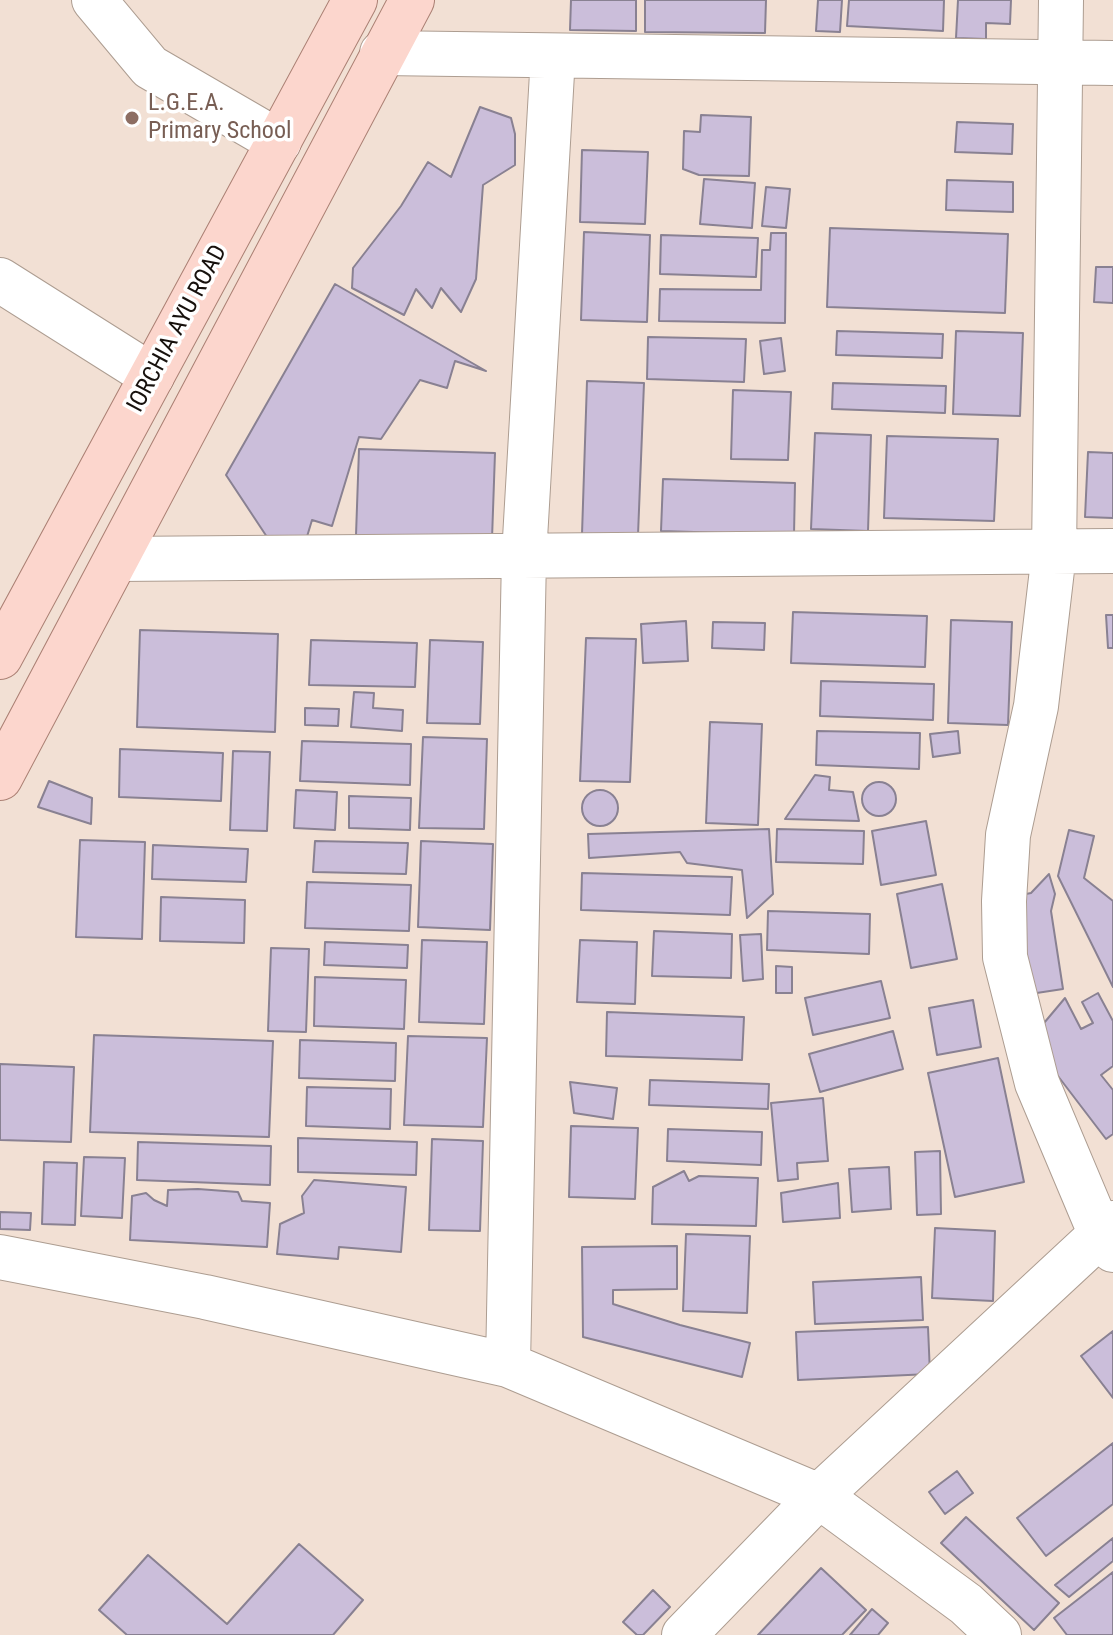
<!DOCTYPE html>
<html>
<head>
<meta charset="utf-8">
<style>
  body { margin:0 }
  canvas { display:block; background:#f2e0d4 }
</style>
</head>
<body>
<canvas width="1113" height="1635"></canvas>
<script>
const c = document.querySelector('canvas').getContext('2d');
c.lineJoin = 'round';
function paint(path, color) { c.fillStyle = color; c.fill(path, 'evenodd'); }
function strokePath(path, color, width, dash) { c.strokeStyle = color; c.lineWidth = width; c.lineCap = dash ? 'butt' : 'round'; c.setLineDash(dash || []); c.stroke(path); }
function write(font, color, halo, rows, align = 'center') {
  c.font = font + ' "Roboto Condensed",sans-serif'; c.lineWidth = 7; c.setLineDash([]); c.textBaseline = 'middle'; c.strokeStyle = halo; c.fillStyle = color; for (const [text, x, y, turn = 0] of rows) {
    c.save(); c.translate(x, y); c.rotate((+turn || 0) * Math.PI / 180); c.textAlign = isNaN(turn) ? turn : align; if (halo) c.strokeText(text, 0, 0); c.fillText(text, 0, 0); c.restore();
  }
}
const building = new Path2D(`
  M571,0h65v31l-66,-1z
  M645,0h121l-1,33 -120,-1z
  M818,0h24l-2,32 -24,-1z
  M849,0h95l-1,31 -96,-5z
  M958,0h53l-1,24 -24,-1v16l-30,-1z
  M480,107l31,11 4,16v31l-32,20 -7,94 -15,33 -20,-24 -9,20 -16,-19 -12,26 -52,-27 1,-20 48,-62 27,-44 23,15z
  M701,115l50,2 -2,59 -50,-1 -16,-6 1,-38 16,1z
  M957,122l56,2 -1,30 -57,-2z
  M582,150l66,2 -3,72 -65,-2z
  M704,179l51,4 -3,45 -52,-4z
  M947,180l66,2v30l-67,-2z
  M766,187l24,2 -4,39 -24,-2z
  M830,228l178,6 -3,79 -178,-6z
  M584,232l66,3 -3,87 -66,-2z
  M771,233h15l-1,90 -126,-2 1,-32 101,1 1,-40h8z
  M661,235l97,3 -2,39 -96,-3z
  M1096,267h17v36l-19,-1z
  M335,284l151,87 -31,-10 -8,27 -27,-8 -39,59 -22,-2 -27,89 -20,-6 -9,30 -34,-10 -43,-65z
  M837,331l106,3 -1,24 -106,-3z
  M956,331l67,2 -3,83 -67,-2z
  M648,337l98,2 -2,43 -97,-3z
  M781,338l4,33 -21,3 -4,-33z
  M587,381l57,2 -6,152 -56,-1z
  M833,383l113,3 -1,27 -113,-4z
  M733,390l58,2 -3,68 -57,-1z
  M815,433l56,2 -3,96 -57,-2z
  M887,436l111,3 -4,82 -110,-3z
  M359,449l136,4 -3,86 -136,-4z
  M1088,452l25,1v65l-28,-1z
  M663,479l132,4 -1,52 -133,-4z
  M793,612l134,4 -2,51 -134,-4z
  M1106,615h7v33h-5z
  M951,620l61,2 -4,103 -60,-2z
  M686,621l2,40 -45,2 -2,-39z
  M713,622l52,1 -1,27 -52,-2z
  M140,630l138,4 -3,98 -138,-5z
  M586,638l50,1 -6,143 -50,-1z
  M311,640l106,3 -2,44 -106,-2z
  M430,640l53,2 -3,82 -53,-1z
  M821,681l113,3 -1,36 -113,-4z
  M354,692l20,1 -1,15 30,2 -1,21 -51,-4z
  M305,708l34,1 -1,17 -33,-1z
  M710,722l52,2 -4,101 -52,-2z
  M817,731l103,2 -1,36 -103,-4z
  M958,731l2,22 -27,4 -3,-23z
  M423,737l64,2 -3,90 -65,-1z
  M302,741l109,3 -1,41 -110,-4z
  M120,749l103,4 -2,48 -102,-4z
  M233,751l37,1 -3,79 -37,-1z
  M815,775l15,2 -1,13 24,2 6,29 -74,-2z
  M49,781l43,17 -1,26 -53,-17z
  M862 799a17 17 0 1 1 34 0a17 17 0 1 1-34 0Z
  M296,790l41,2 -2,38 -41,-2z
  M582 808a18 18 0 1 1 36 0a18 18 0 1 1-36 0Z
  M349,796l62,2 -1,32 -61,-2z
  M926,821l10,54 -55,10 -9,-54z
  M769,829l4,65 -26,24 -5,-48 -55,-7 -7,-11 -91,6 -1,-24z
  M777,829l87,2 -1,33 -87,-2z
  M1069,830l25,6 -10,42 29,23v86l-55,-111z
  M80,840l65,2 -3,97 -66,-2z
  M315,841l93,2 -2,31 -93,-2z
  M421,841l72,3 -3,86 -72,-3z
  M153,845l95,4 -2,33 -94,-3z
  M582,873l150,4 -2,38 -149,-5z
  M1049,874l6,20 -4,17 12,78 -33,5 -14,-98 15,-3z
  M307,882l104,3 -2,46 -104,-3z
  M942,884l15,75 -46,9 -14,-74z
  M161,897l84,3 -1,43 -84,-2z
  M768,911l102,3 -1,40 -102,-4z
  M654,931l78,3 -1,44 -79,-2z
  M761,934l2,45 -20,2 -3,-46z
  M422,940l65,2 -3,82 -65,-2z
  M580,940l57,2 -2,62 -58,-2z
  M325,942l83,3 -1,23 -83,-3z
  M271,948l38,1 -3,83 -38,-1z
  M776,966l16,1v26h-16z
  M315,977l91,3 -2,49 -90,-3z
  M881,981l9,37 -77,17 -8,-37z
  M1098,993l15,28v45l-12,9 12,15v44l-7,5 -58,-76 -4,-40 21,-25 16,31 12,-6 -11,-21z
  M973,1000l8,47 -44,8 -8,-47z
  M607,1012l137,5 -2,43 -136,-4z
  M893,1031l10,38 -83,23 -11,-38z
  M94,1035l179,6 -4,96 -179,-5z
  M408,1036l79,2 -4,89 -79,-2z
  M300,1040l96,3 -1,38 -96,-3z
  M998,1058l26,124 -69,15 -27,-124z
  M0,1064l74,3 -3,75 -71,-2z
  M650,1080l119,4 -1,25 -119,-4z
  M570,1082l47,6 -4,31 -39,-6z
  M307,1087l84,2 -1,40 -84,-3z
  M823,1098l5,63 -31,2 1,16 -20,2 -7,-78z
  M571,1126l67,2 -3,71 -66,-2z
  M668,1129l94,3 -1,33 -94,-4z
  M298,1138l119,4 -1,33 -118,-3z
  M432,1139l51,2 -3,90 -51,-1z
  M138,1142l133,4 -1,39 -133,-5z
  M940,1151l1,63 -24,1 -2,-63z
  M84,1157l41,1 -3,60 -41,-2z
  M44,1162l33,1 -2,62 -33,-1z
  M889,1167l2,42 -39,3 -3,-43z
  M684,1171l5,10 10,-5 59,2 -2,48 -104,-2 1,-37z
  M314,1180l92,7 -5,65 -62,-5 -1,12 -61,-5 3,-30 24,-11 -2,-17z
  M838,1183l2,35 -57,4 -2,-29z
  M198,1189l40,3 4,9 28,2 -3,44 -137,-7 2,-44 14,-3 8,7 13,6 1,-16z
  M0,1212l31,1 -1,17 -30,-1z
  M935,1228l60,3 -2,70 -61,-3z
  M686,1234l64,2 -3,77 -64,-2z
  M677,1246v43l-64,1v14l67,21 70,18 -8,34 -159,-40 -1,-90z
  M921,1277l2,43 -108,4 -2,-42z
  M928,1327l2,47 -132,6 -2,-48z
  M1113,1331v67l-32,-42z
  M1113,1443v61l-67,52 -29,-38z
  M957,1471l16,22 -28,21 -16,-22z
  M966,1517l93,86 -25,27 -93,-87z
  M1113,1538v23l-44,36 -14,-12z
  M299,1544l64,56 -30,35h-206l-28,-25 49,-55 79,69z
  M821,1568l45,42 -24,25h-84z
  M1113,1572v63h-46l-13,-17z
  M653,1590l17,17 -27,28h-6l-14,-13z
  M872,1609l16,14 -10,12h-28z`);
paint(building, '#cbbeda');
strokePath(building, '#898192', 2);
const minor = new Path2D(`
  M94,0l56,67 129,75
  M1061,0l-7,553 -18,153 -28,129 -4,66 1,56 32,126 64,152 12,15
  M382,53l731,10
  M0,280l152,96
  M117,559l996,-8
  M0,1257l205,40 303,68 311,131 147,108 33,31
  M508,1365l16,-809 29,-500
  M684,1635l135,-139 294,-273`);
const major = new Path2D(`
  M0,657l355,-657
  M0,778l412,-778`);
strokePath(minor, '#ad9d91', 46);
strokePath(major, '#ab8074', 46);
strokePath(minor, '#fff', 44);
strokePath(major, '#fcd6cd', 44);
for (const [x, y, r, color] of [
  [132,118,8,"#8d6e63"]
]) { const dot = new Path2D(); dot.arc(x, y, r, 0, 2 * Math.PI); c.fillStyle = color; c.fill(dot); strokePath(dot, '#fff', 3); }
write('24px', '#785e54', '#fff', [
  ["L.G.E.A.",148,104],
  ["Primary School",148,132]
], 'left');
write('24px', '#17110d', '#fff', [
  ["IORCHIA AYU ROAD",178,329,-62]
]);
</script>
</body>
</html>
